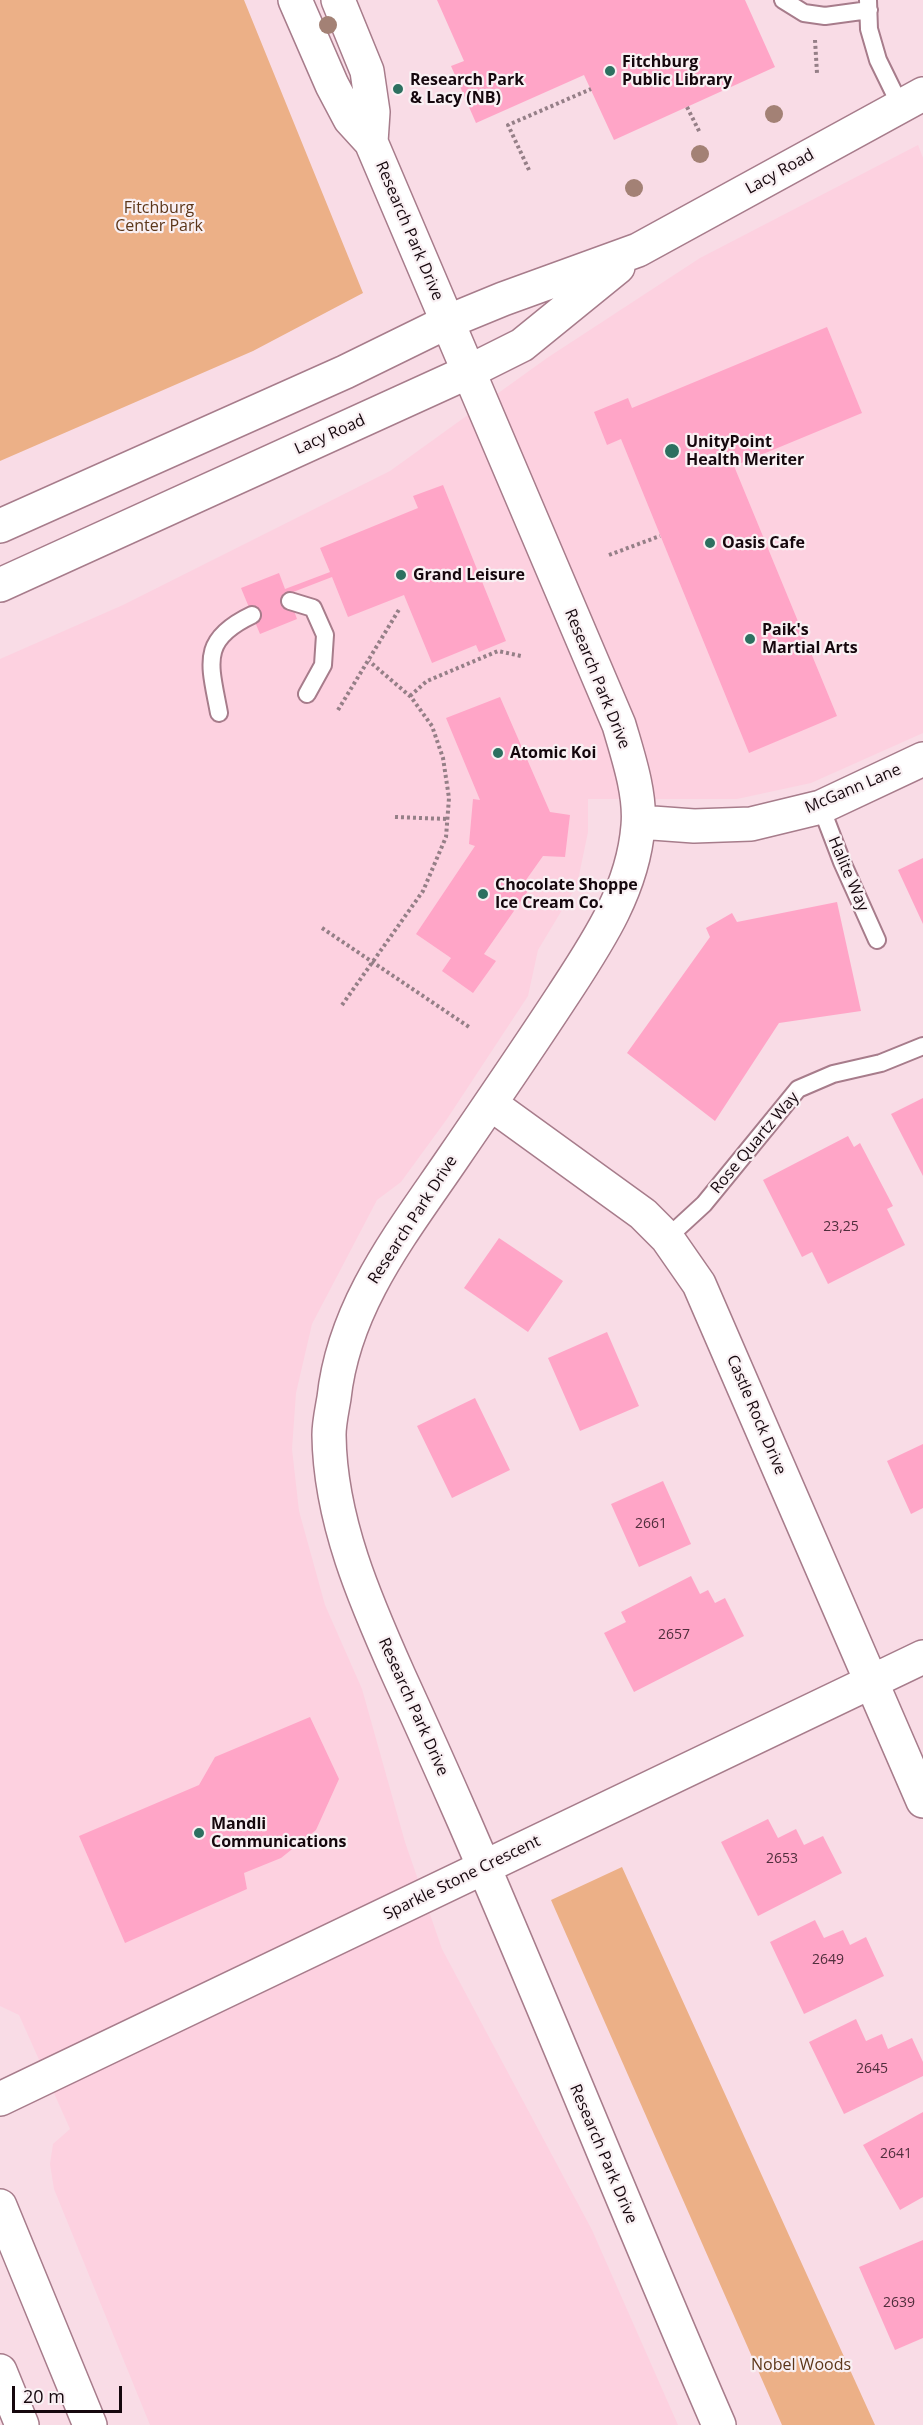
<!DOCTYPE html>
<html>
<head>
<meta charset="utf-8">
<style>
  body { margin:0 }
  #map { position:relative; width:923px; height:2425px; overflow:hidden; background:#f9dce6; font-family:"Open Sans",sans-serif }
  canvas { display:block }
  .scale { position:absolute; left:12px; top:2386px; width:110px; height:27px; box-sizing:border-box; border:3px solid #15070d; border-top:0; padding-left:8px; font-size:18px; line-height:21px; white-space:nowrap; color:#15070d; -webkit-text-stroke:4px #f9f0f3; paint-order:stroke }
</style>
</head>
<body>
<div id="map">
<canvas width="923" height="2425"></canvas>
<div class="scale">20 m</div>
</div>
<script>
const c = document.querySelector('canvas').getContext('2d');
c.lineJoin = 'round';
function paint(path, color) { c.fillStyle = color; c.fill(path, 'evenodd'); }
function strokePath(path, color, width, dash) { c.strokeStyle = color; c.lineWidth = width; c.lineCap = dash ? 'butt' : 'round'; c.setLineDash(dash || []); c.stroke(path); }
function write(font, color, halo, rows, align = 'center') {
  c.font = font + ' "Open Sans",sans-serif'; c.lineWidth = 4.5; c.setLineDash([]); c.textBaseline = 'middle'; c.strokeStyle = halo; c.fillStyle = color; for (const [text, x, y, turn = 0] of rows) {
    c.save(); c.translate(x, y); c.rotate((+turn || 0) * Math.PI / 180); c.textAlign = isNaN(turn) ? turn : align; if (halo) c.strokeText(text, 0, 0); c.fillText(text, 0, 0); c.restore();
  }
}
paint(new Path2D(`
  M918,145l5,13v575l-112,50 -74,16h-149v33l-11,53 -39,65 -10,46 -81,123 -46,63 -24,18 -65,124 -16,69 -4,56 7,62 26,94 37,84 43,153 37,107 150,281 86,195h-528l-96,-236 -4,-25 3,-20 17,-15 -51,-114 -19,-9v-1347l123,-54 267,-134 157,-113 153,-100z`), '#fdd1e0');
paint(new Path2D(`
  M0,0h244l119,293 -110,58 -253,110z
  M622,1867l253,558h-93l-231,-525z`), '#ecb087');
paint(new Path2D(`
  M437,0h308l30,67 -161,73 -30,-65 -108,48 -25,-57 13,-5z
  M827,327l35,86 -128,53 103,250 -88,37 -128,-314 -14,6 -13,-33 34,-14 4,10z
  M443,485l63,156 -27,11 -3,-7 -44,18 -28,-68 -56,22 -16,-40 -44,17 9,25 -37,15 -19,-46 38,-15 6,16 45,-17 -10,-24 98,-40 -5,-12z
  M500,697l50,115 20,3 -5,42 -22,-1 -17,24 6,5 -48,69 12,7 -23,32 -31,-22 9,-13 -35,-24 59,-88 -6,-2 4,-45 7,1 -34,-82z
  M923,858v66l-25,-54z
  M837,902l24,109 -82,12 -64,98 -88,-68 83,-116 -4,-9 26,-15 5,9z
  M923,1098v78l-32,-62z
  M848,1136l6,11 6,-4 33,63 -6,3 18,36 -77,39 -16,-32 -10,5 -39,-77z
  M499,1238l64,43 -35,51 -64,-44z
  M607,1332l32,74 -59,25 -32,-73z
  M475,1398l35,72 -58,28 -35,-72z
  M923,1444v64l-12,6 -24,-53z
  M663,1481l28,63 -52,23 -28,-63z
  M691,1576l9,18 8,-4 7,13 10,-5 19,38 -110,56 -30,-59 22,-11 -5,-10z
  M310,1717l29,62 -23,51 -35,28 -37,15 3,16 -122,54 -46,-107 120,-51 16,-28z
  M768,1819l10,19 18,-9 8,16 19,-9 19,37 -84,43 -37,-74z
  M815,1920l9,18 19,-8 7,15 16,-8 18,39 -80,38 -34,-72z
  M856,2019l10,22 16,-7 6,15 24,-11 11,24v14l-79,38 -35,-72z
  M923,2112v85l-23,13 -37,-65z
  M923,2240v98l-28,12 -36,-83z`), '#ffa5c7');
const service = new Path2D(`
  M783,0l21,13 21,3 44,-6
  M868,0l1,29 9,31 22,45
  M290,601l23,7 12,27 -2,30 -16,29
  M219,713c-9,-49 -20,-73 33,-98
  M821,807l21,55 35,78
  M667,1238l37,-34 94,-115 35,-15 48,-11 42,-17`);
const minor = new Path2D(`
  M295,0l37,85 18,34 21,23 248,583c9,31 22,69 19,101 -5,64 -41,117 -75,169 -36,55 -73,109 -110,163 -51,75 -109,147 -119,240 -2,12 -5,25 -5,37 1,85 36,165 70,241 22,48 44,97 65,145 87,200 168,404 255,604
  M338,0l29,71 6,41 -2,30
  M639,822l55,4 57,-2 70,-17 102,-48
  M491,1104l152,110 24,24 32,46 224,517
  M0,2099l923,-442`);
const secondary = new Path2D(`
  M0,526l345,-154 102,-50 56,-23 135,-49 285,-156
  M0,585l468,-213 54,-27 96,-78
  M0,2206l90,219
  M0,2371l22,54`);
strokePath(service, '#a77c8b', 20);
strokePath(minor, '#a77c8b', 36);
strokePath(secondary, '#a77c8b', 36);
strokePath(new Path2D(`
  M815,40l2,33
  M687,107l13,26
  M529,170l-21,-45 83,-36
  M609,555l51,-19
  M410,696l17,-15 71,-30 23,5
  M338,710l62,-102
  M395,817l52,2
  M322,928l147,99
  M342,1005l81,-114 23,-54 3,-39 -6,-40 -11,-32 -21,-29 -42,-36`), '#957f87', 4, [3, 3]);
strokePath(service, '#fff', 16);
strokePath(minor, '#fff', 33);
strokePath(secondary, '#fff', 33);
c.fillStyle = '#a38175';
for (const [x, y] of [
  [328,25],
  [774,114],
  [700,154],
  [634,188]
]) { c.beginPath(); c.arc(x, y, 9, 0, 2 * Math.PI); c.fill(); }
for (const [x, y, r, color] of [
  [610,71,6,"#2d7060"],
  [398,89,6,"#2d7060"],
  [672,451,8,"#2d7060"],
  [710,543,6,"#2d7060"],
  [401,575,6,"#2d7060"],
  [750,639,6,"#2d7060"],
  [498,753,6,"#2d7060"],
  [483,894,6,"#2d7060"],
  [199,1833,6,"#2d7060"]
]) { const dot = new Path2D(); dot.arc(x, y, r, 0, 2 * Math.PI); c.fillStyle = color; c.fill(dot); strokePath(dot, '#f9f0f3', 2); }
write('14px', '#502e3c', null, [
  ["23,25",841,1227],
  ["2661",651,1524],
  ["2657",674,1635],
  ["2653",782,1859],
  ["2649",828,1960],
  ["2645",872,2069],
  ["2641",896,2154],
  ["2639",899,2303]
]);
write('bold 16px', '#15070d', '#f9f0f3', [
  ["Fitchburg",622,62],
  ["Public Library",622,80],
  ["Research Park",410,80],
  ["& Lacy (NB)",410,98],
  ["UnityPoint",686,442],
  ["Health Meriter",686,460],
  ["Oasis Cafe",722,543],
  ["Grand Leisure",413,575],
  ["Paik's",762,630],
  ["Martial Arts",762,648],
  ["Atomic Koi",510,753],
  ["Chocolate Shoppe",495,885],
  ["Ice Cream Co.",495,903],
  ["Mandli",211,1824],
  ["Communications",211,1842]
], 'left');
write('16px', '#15070d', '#f9f0f3', [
  ["Lacy Road",780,172,-29],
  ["Research Park Drive",409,231,67],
  ["Lacy Road",330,435,-24],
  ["Research Park Drive",597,679,68],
  ["McGann Lane",853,789,-23],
  ["Halite Way",848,874,67],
  ["Rose Quartz Way",755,1143,-50],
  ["Research Park Drive",413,1220,-57],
  ["Castle Rock Drive",756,1415,67],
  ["Research Park Drive",413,1707,66],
  ["Sparkle Stone Crescent",462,1878,-26],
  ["Research Park Drive",603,2154,67]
]);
write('16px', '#5c3619', '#f9f0f3', [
  ["Fitchburg",159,208],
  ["Center Park",159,226],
  ["Nobel Woods",801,2365]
]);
</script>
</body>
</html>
